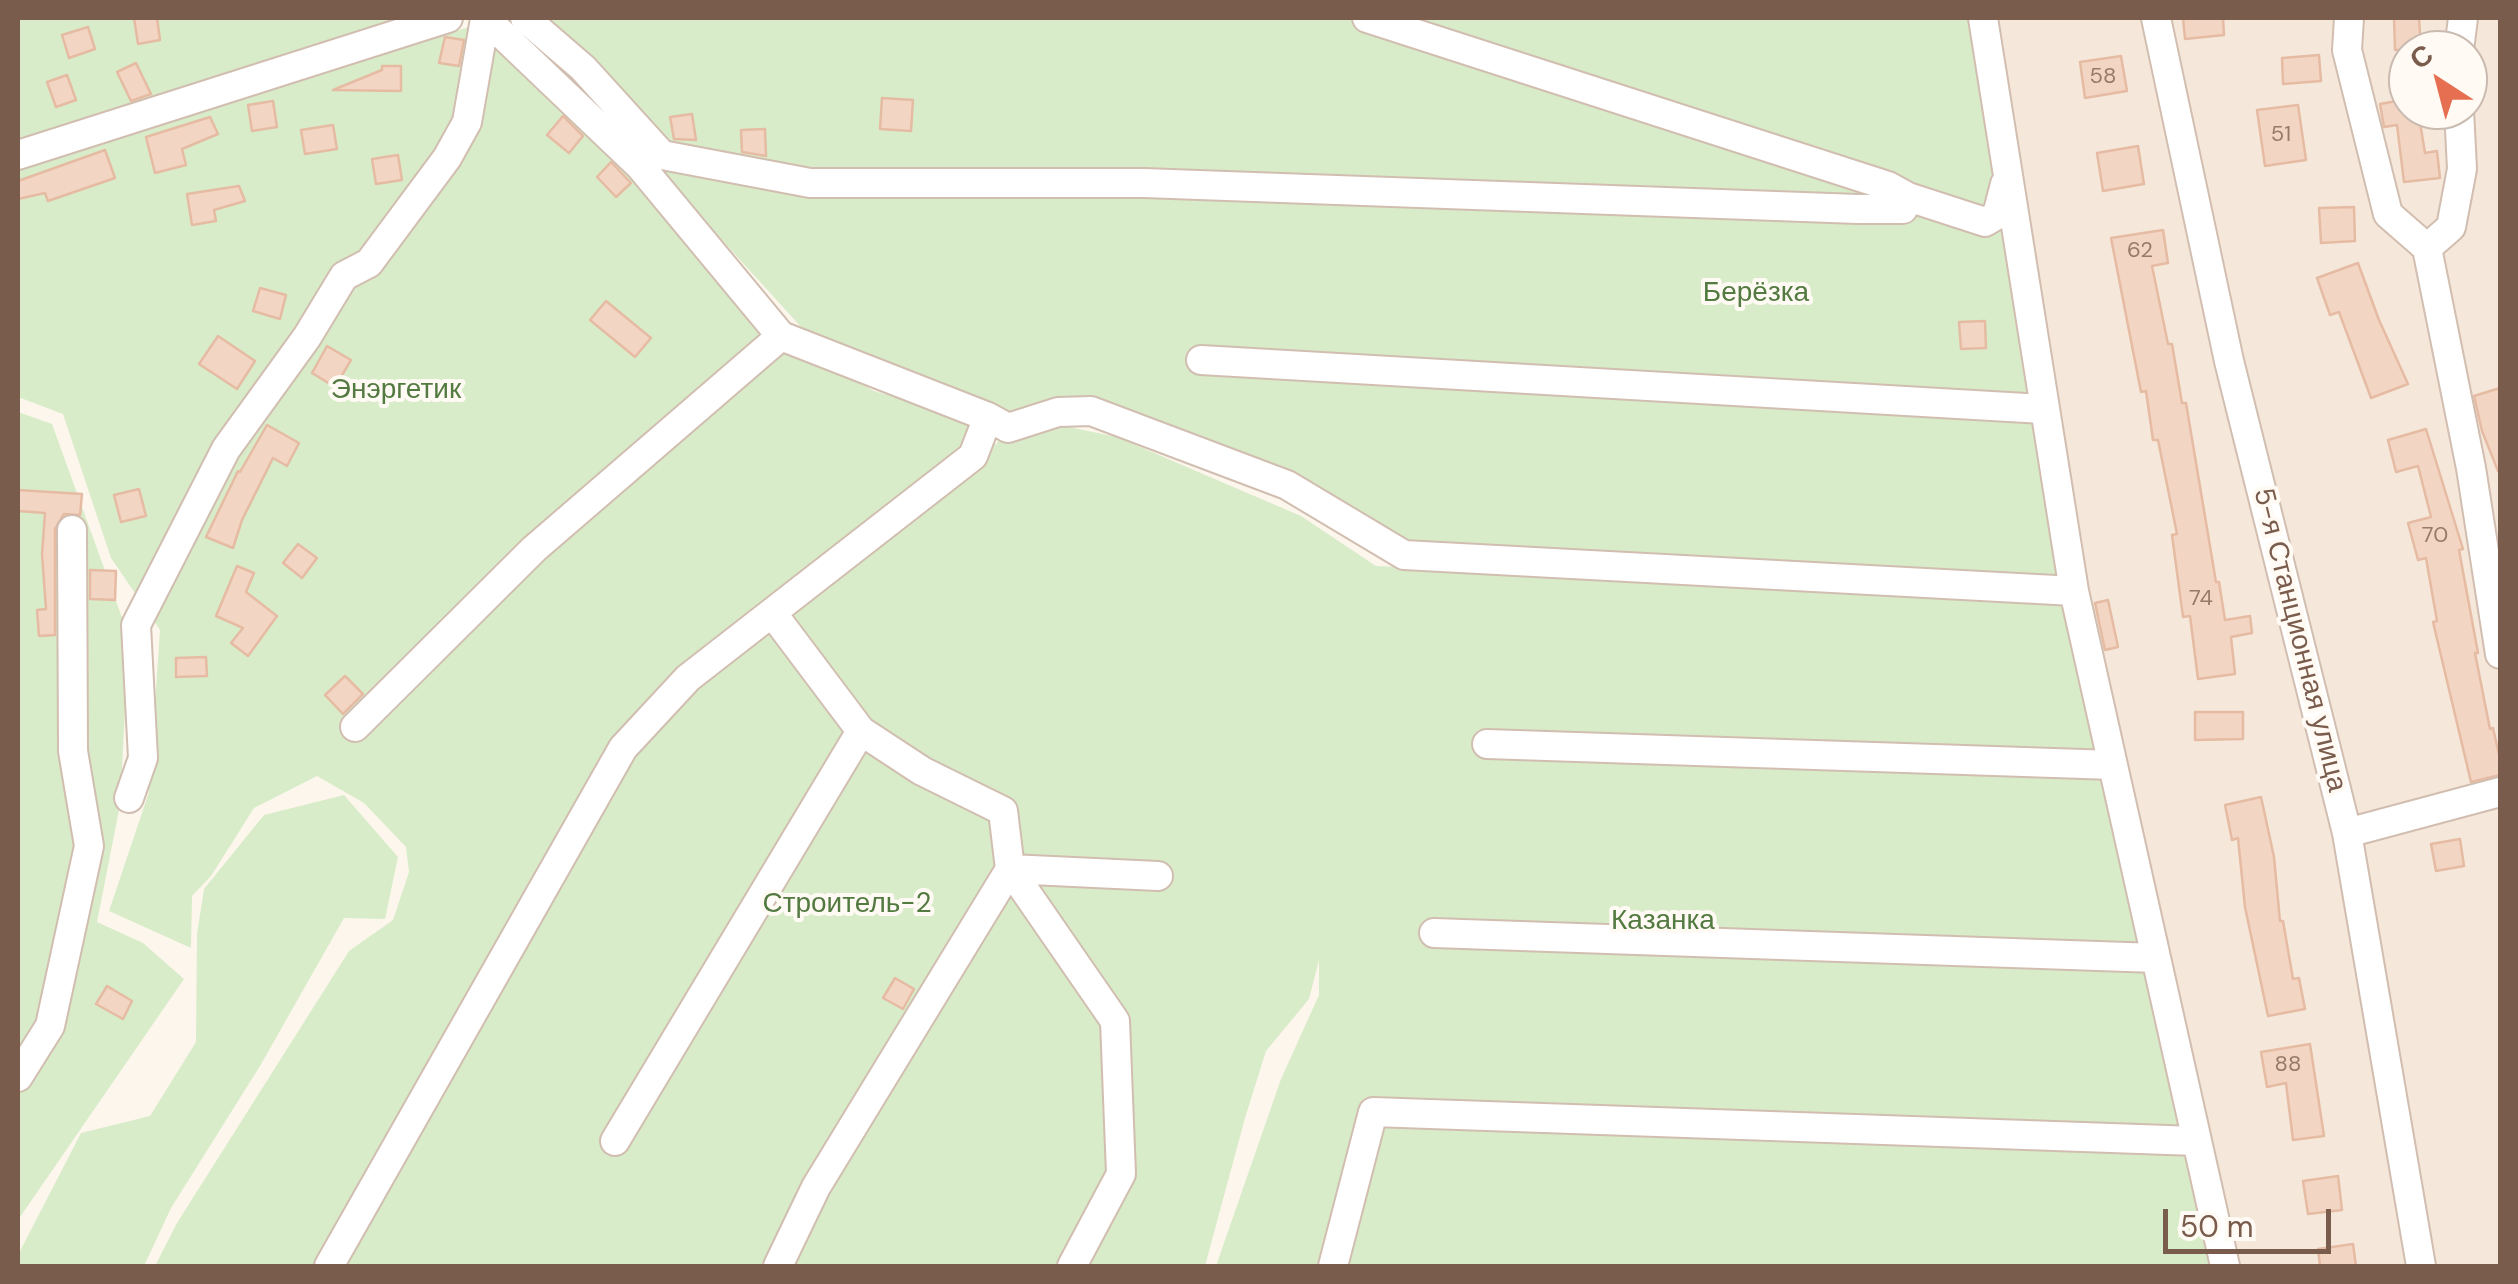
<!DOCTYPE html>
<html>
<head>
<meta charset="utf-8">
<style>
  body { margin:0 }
  #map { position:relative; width:2518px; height:1284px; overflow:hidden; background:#fdf6ec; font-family:"DM Sans",sans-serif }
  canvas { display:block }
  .frame { position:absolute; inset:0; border:20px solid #7a5c4d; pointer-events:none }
  .north { position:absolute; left:2388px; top:30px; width:100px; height:100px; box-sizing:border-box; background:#fffaf3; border:2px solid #cabbb1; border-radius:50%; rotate:324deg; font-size:28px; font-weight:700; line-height:40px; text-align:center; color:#7a5c4d }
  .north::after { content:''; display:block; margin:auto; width:35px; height:45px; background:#e76f51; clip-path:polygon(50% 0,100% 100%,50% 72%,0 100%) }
  .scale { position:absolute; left:2163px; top:1209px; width:168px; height:45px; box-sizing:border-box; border:5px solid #7a5c4d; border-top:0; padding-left:12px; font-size:30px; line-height:35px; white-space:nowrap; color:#7a5c4d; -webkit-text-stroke:8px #fffaf3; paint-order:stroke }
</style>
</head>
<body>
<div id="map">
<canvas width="2518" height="1284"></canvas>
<div class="frame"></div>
<div class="north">С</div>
<div class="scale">50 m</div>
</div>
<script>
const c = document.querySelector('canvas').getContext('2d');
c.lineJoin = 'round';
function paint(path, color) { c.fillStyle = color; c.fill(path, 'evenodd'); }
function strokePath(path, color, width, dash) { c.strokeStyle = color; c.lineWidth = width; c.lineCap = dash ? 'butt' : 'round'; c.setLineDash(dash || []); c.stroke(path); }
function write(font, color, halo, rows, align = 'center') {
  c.font = font + ' "DM Sans",sans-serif'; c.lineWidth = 8; c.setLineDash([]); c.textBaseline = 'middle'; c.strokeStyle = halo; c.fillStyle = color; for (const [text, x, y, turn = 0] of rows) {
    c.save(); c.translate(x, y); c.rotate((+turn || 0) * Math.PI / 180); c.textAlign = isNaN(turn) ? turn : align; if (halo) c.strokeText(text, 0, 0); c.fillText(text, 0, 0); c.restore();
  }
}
paint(new Path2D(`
  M1998,18h502v1248h-263l-158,-678zM2408,50h60v60h-60z`), '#f5e8da');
paint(new Path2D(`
  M18,18h412l-412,124z
  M500,18h1498l81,570 -701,-42 -101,-63 -202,-73 -65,7 -198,-78 -163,-179z
  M472,26l168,149 149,169 85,47 88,26 35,28v-3l53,-19 67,14 184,79 75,50 692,30 149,670h-1001l65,-187 38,-84v-35l-10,39 -43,52 -21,67 -40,148h-1050l22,-43 172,-272 44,-31 16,-48 -3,-25 -42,-44 -47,-27 -63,32 -43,68 -19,20 -1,52 -82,-37 40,-119 11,-162 -49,-72 -48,-144 -45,-17v-228z
  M18,412l34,12 77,213 -9,168 -23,117 46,21 41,36 -166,241z
  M344,795l54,62 -13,62 -41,-1 -84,148 -89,142 -27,58h-126v-11l63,-122 69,-17 46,-74 1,-108 7,-45 60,-74z`), '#d8ecc9');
const building = new Path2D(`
  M134,18h23l3,22 -22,4z
  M2183,18h40l1,17 -39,4z
  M2394,18h25l2,32h-26z
  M88,27l7,22 -26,9 -7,-23z
  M445,37l19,3 -5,26 -20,-3z
  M2319,55l2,26 -38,3 -1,-26z
  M2121,56l6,35 -42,7 -5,-36z
  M136,63l15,31 -20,7 -14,-29z
  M382,66h19v25l-68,-1 49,-20z
  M67,75l9,25 -20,7 -9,-25z
  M882,98l31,2 -2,31 -31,-2z
  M2408,99v11h10l7,43 12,-2 3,27 -36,4 -7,-57 -13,2 -4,-23z
  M273,101l4,26 -25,4 -4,-26z
  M2298,105l8,55 -41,6 -8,-56z
  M692,114l4,26 -22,-1 -4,-22z
  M563,116l20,20 -14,17 -22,-18z
  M210,117l8,17 -36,15 4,16 -31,8 -9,-36z
  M333,125l4,24 -32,5 -4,-24z
  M765,129l1,27 -24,-4 -1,-22z
  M2138,146l6,38 -41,7 -6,-38z
  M105,150l10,28 -67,23 -3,-8 -27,6v-18z
  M398,155l4,25 -26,4 -4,-25z
  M611,162l20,21 -15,14 -19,-20z
  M239,186l6,15 -31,9 2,11 -24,4 -5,-31z
  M2354,207l1,34 -34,2 -2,-35z
  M2163,230l5,33 -16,3 16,78h4l10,59h4l30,179h3l6,38 25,-4 2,17 -21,4 4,37 -37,5 -8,-63 -7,1 -11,-82 5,-1 -19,-94h-5l-7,-49 -5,1 -30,-154z
  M2358,263l21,57 29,64 -37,14 -32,-86 -9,3 -13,-37z
  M260,288l26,7 -6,24 -27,-8z
  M606,301l45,37 -16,19 -45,-37z
  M1985,321l1,27 -25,1 -2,-27z
  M218,336l37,25 -18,28 -38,-25z
  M327,346l24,14 -16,27 -23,-14z
  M2500,388v83h-2l-16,-40 -8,-35z
  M267,425l32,18 -12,23 -14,-8 -31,62 -9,28 -27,-11 32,-66 2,1z
  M2426,429l37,120 -4,1 19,103h-3l15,76 3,-1 7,31v16l-29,7 -38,-160 4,-1 -11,-63 -8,2 -10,-37 23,-6 -13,-51 -22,6 -8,-32z
  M139,489l7,27 -25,6 -7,-27z
  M18,490l64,4 -2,21 -16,-1 -9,15v106l-16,1 -2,-26 9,-1 -4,-55 3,-41 -27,-2z
  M298,544l19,14 -15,20 -19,-15z
  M237,566l17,7 -8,19 31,24 -29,40 -17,-13 12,-15 -27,-12z
  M90,570l26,1 -1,29 -25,-1z
  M2108,600l10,47 -13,3 -10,-47z
  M206,657l1,19 -31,1v-19z
  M345,676l18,18 -20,20 -18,-19z
  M2195,712h48v27l-48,1z
  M2261,797l13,60 6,64h3l10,58 6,-1 6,31 -37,7 -23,-109 -7,-69 -6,2 -7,-35z
  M2460,839l4,27 -28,5 -5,-27z
  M895,978l19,11 -11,20 -20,-11z
  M107,986l25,15 -9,18 -27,-15z
  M2310,1044l14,92 -31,4 -7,-57 -19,4 -6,-35z
  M2338,1176l4,34 -34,4 -5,-33z
  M2353,1244l3,22h-36l-2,-17z`);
paint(building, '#f3d5c3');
strokePath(building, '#e6bba3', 2.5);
const minor = new Path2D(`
  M485,18l155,148 141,170 207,81 20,11 50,-16 33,-1 196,74 117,70 670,36
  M525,18l58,50 79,87 148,28h334l714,26h45l5,-12
  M1367,18l521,168 20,11 77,25 12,-7 8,-31
  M1983,18l91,573 151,675
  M2156,18l73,343 118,472 74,433
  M2349,18l-2,32 41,164 39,34 44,220 29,186
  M2459,50l4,-32
  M18,155l430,-137
  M2427,248l24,-21 11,-58 -3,-59
  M1201,360l842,49
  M773,614l88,117 61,40 81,40 7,58 105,152 6,153 -49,92
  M355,727l179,-178 247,-213
  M1487,744l626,21
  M129,798l14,-40 -7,-133 90,-176 81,-112 37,-61 25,-13 78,-105 20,-36 18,-103
  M2347,833l153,-41
  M1434,933l722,25
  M18,1077l32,-51 39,-180 -16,-95 -1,-221
  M615,1141l246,-410
  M329,1266l294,-518 65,-70 285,-222 15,-39
  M778,1266l38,-79 194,-318 148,7
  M1333,1266l40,-154 823,29`);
strokePath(minor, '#d1beb0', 32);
strokePath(minor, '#fff', 28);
write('22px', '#987a6a', null, [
  ["58",2103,77],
  ["51",2281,135],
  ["62",2140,251],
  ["70",2435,536],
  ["74",2201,599],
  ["88",2288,1065]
]);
write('28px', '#537a41', '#fffaf3', [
  ["Берёзка",1756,294],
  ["Энэргетик",396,391],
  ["Строитель-2",847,905],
  ["Казанка",1663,922]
]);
write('28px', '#7a5c4d', '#fffaf3', [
  ["5-я Станционная улица",2299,640,76]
]);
</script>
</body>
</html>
